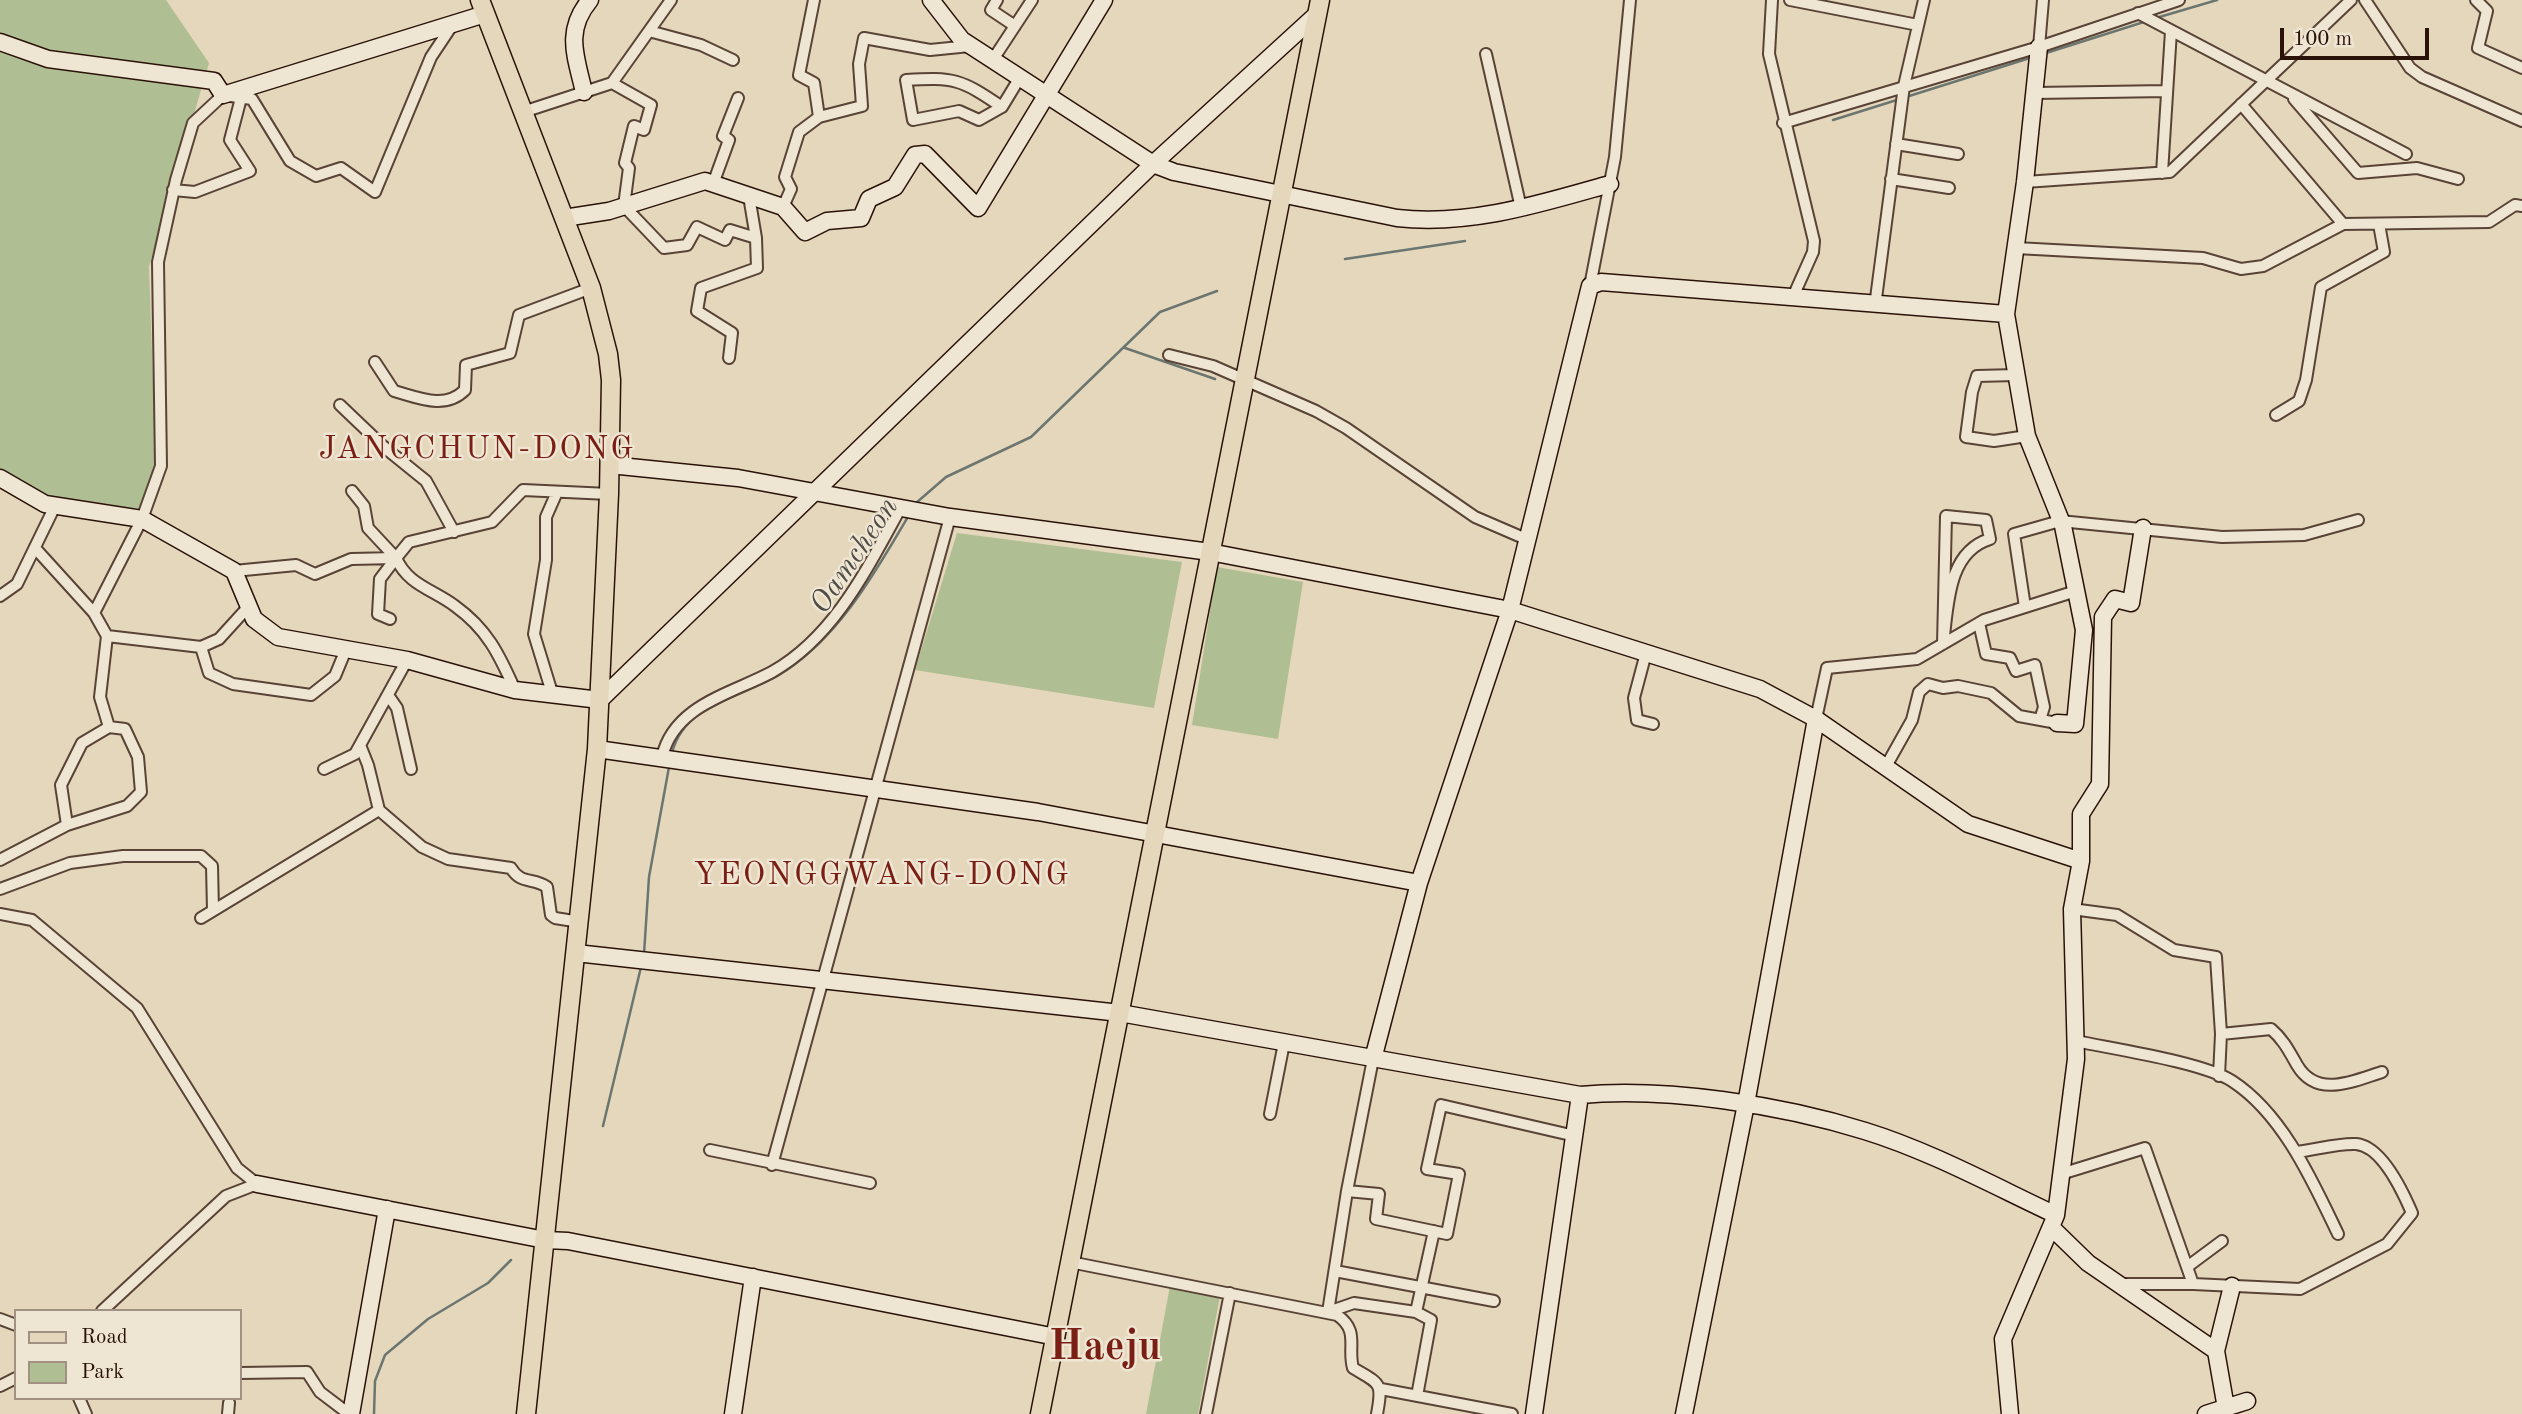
<!DOCTYPE html>
<html>
<head>
<meta charset="utf-8">
<style>
  body { margin:0 }
  #map { position:relative; width:2522px; height:1414px; overflow:hidden; background:#e5d7bb; font-family:"Old Standard TT",serif }
  canvas { display:block }
  .legend { position:absolute; left:14px; top:1309px; width:228px; height:91px; box-sizing:border-box; background:#eee5d3; border:2px solid #a09182; margin:0; padding:9px 12px; list-style:none; font-size:21px; color:#2a1209 }
  .legend li { display:flex; align-items:center; gap:14px; height:35px }
  .legend b { width:35px; border:2px solid #a09182 }
  .scale { position:absolute; left:2280px; top:28px; width:149px; height:32px; box-sizing:border-box; border:4px solid #2a1209; border-top:0; padding-left:9px; font-size:21px; line-height:24px; white-space:nowrap; color:#2a1209; -webkit-text-stroke:5px #eee5d3; paint-order:stroke }
</style>
</head>
<body>
<div id="map">
<canvas width="2522" height="1414"></canvas>
<ul class="legend">
<li><b style="height:9px;background:#e5d7bb"></b>Road</li>
<li><b style="height:19px;background:#b0bf93"></b>Park</li>
</ul>
<div class="scale">100 m</div>
</div>
<script>
const c = document.querySelector('canvas').getContext('2d');
c.lineJoin = 'round';
function paint(path, color) { c.fillStyle = color; c.fill(path, 'evenodd'); }
function strokePath(path, color, width, dash) { c.strokeStyle = color; c.lineWidth = width; c.lineCap = dash ? 'butt' : 'round'; c.setLineDash(dash || []); c.stroke(path); }
function write(font, color, halo, rows, align = 'center') {
  c.font = font + ' "Old Standard TT",serif'; c.lineWidth = 5; c.setLineDash([]); c.textBaseline = 'middle'; c.strokeStyle = halo; c.fillStyle = color; for (const [text, x, y, turn = 0] of rows) {
    c.save(); c.translate(x, y); c.rotate((+turn || 0) * Math.PI / 180); c.textAlign = isNaN(turn) ? turn : align; if (halo) c.strokeText(text, 0, 0); c.fillText(text, 0, 0); c.restore();
  }
}
paint(new Path2D(`
  M0,0h166l43,63 -60,204 7,197 -14,45 -92,-10 -50,-29z
  M957,533l225,29 -28,146 -239,-38z
  M1217,567l86,15 -25,157 -86,-14z
  M1170,1286l50,10 -22,118h-52z`), '#b0bf93');
strokePath(new Path2D(`
  M2156,18l61,-18
  M2043,54l104,-33
  M1906,97l127,-40
  M1833,120l67,-21
  M1345,259l120,-18
  M1125,348l90,31
  M916,503l30,-26 85,-40 129,-125 57,-21
  M672,753c12,-49 69,-55 107,-78 59,-36 96,-102 130,-160
  M644,954l5,-77 20,-110
  M603,1126l38,-159
  M374,1414l1,-33 10,-26 43,-36 60,-36 23,-23`), '#6b7671', 2.5);
const street = new Path2D(`
  M997,0l-6,10 24,16
  M1772,0l-3,54 45,187 -1,11 -21,47
  M1790,0l128,25
  M2365,0l45,68 12,9 100,44
  M2476,0l11,11 -9,37 44,20
  M2138,13l268,141
  M649,31l52,14 32,15
  M2039,47l4,-47
  M1486,54l35,154
  M992,61l40,-61
  M612,83l39,22 -7,25 -10,-4 -9,37 4,5 -5,38 40,42 23,-3 10,-18 28,13 5,-10 26,8
  M2035,93l132,-2
  M2294,99l64,74 59,-5 41,11
  M2241,104l102,120
  M1002,107c-41,-28 -48,-30 -96,-27l7,40 46,-9 20,9 23,-13 17,-28
  M523,112l89,-29 59,-83
  M819,117l43,-11 -3,-42 5,-26 66,12 40,-4
  M1783,123l256,-76 140,-47
  M1896,144l62,10
  M2162,173l9,-142
  M1891,179l58,9
  M2025,182l145,-10 181,-172
  M713,184l16,-44 -6,-4 15,-38
  M173,190l22,2 55,-21 -20,-31 11,-42
  M783,207l8,-18 -6,-12 14,-45 20,-15 -5,-34 -15,-8 15,-75
  M2016,248l187,10 38,11 22,-3 80,-42 146,-2 26,-17 7,1
  M1590,286l25,-129 15,-157
  M1875,306l29,-220 20,-86
  M1169,355l44,11 103,45 30,17 129,89 51,22
  M729,358l3,-25 -35,-22 4,-23 56,-20 -1,-30 -7,-42
  M375,362l19,29c25,7 51,19 71,-1l1,-25 44,-12 9,-38 72,-27
  M2016,375l-39,1 -5,16 -6,45 28,4 33,-5
  M340,405l44,42 42,34 28,51
  M2276,415l23,-14 7,-21 15,-93 63,-35 -5,-28
  M1946,516l40,4 4,19c-43,13 -42,68 -47,105z
  M35,548l59,65
  M234,571l62,-6 19,9 36,-15 45,-1 -28,-30 -4,-22 -12,-15
  M0,596l17,-12 38,-78
  M249,606l-30,33 -18,8 -94,-11 -13,-23 48,-94 19,-53 -3,-204 18,-82 17,-57 30,-28 29,4 38,62 26,15 25,-8 34,24 56,-135 22,-33
  M2025,607l-11,-73 46,-13 162,16 82,-2 54,-15
  M390,619l-12,-5 2,-35 16,-21
  M1979,623l7,31 24,4 6,13 19,-6 9,42 -4,13
  M107,636l-7,61 9,30 -27,16 -21,42 6,40 60,-19 14,-14 -3,-35 -13,-28 -16,-2
  M201,647l8,26 24,11 78,11 24,-19 12,-29
  M1646,653l-12,45 3,22 16,4
  M515,690c-16,-36 -28,-61 -60,-84 -23,-17 -47,-21 -59,-48l13,-16 83,-20 31,-32 86,4
  M388,695l9,13 14,61
  M553,696l-19,-62 12,-74v-43l11,-25
  M1816,719l11,-51 90,-9 67,-39 92,-29
  M360,745l8,20 11,45
  M662,757c12,-52 69,-63 110,-85 62,-35 95,-103 128,-163
  M1885,768l27,-48 7,-28 9,-8 15,4 15,-2 33,7 28,23 38,7
  M324,769l31,-15 52,-94
  M0,860l67,-35
  M0,889l70,-26 53,-7h78l11,10 1,44
  M2072,909l45,6 57,35 42,7 5,77 -2,42
  M0,914l32,6 105,88 100,160 20,16
  M201,918l178,-108 43,37 26,12 63,9c10,17 22,9 36,19l4,28 4,3 25,4
  M2221,1034l50,-5c12,10 18,22 26,36 20,34 56,16 85,7
  M2076,1041c37,8 126,21 156,40 51,33 81,101 106,153
  M1270,1114l14,-71
  M710,1150l160,33
  M772,1165l178,-648
  M2061,1174l84,-26 48,136h-72
  M1347,1191l32,3 -3,25 71,15 12,-60 -32,-5 14,-64 134,31
  M1070,1262l267,53c23,16 10,32 16,53 27,16 30,14 24,46
  M2187,1267l35,-26
  M1335,1271l159,30
  M2193,1284l107,5 87,-45 25,-31c-9,-21 -30,-67 -56,-69 -19,-1 -41,6 -60,8
  M102,1311l124,-115 31,-12
  M1328,1312l19,-121 26,-132
  M1328,1312l26,-9 62,9 15,8 -14,76
  M1416,1312l18,-81
  M0,1319l16,6
  M240,1373l67,-1 13,20 29,22
  M0,1386l16,-8
  M1381,1389l131,25
  M79,1398l7,16
  M228,1414l1,-11
  M1206,1414l24,-121`);
const secondary = new Path2D(`
  M931,0l31,40 191,124 21,8 223,46c74,8 142,-14 213,-34
  M0,42l48,17 166,22 9,14 262,-81
  M2039,47l-14,135 -19,132 21,122 36,90 21,104 -9,94 -18,-1
  M584,92c-8,-35 -20,-61 6,-92
  M564,218l45,-7 96,-30 78,26 22,25 22,-11 34,-3 8,-19 26,-12 20,-32 10,-1 53,54 126,-208
  M610,465l128,13 212,39 260,35 300,58 250,79 56,30 152,105 113,37
  M0,478l45,26 97,15 92,52 20,48 24,18 129,23 108,30 85,10 553,-536 163,-149
  M597,749l441,63 381,71
  M576,953l544,60 460,82c86,-8 202,10 285,36 65,20 129,55 191,84
  M1373,1059l46,-176 91,-273 80,-324 11,-4 405,32
  M257,1184l288,56 23,1 488,96
  M2051,1227l37,36 128,88 10,57
  M2216,1351l16,-65
  M351,1414l36,-205
  M733,1414l20,-137
  M1534,1414l46,-319
  M1684,1414l62,-310 70,-385
  M2010,1414l-7,-75 53,-124 20,-156 -4,-150 9,-48v-47l19,-30 3,-167 12,-18 16,4 12,-75
  M2206,1414l41,-13`);
const primary = new Path2D(`
  M480,0l111,288 17,66 3,26 -2,114 -12,255 -71,665
  M1040,1414l280,-1414`);
strokePath(street, '#594336', 14);
strokePath(secondary, '#2a1209', 19);
strokePath(primary, '#2a1209', 21);
strokePath(street, '#eee5d3', 10);
strokePath(secondary, '#eee5d3', 16);
strokePath(primary, '#e5d7bb', 18);
write('italic 30px', '#504c46', '#eee5d3', [
  ["Oamcheon",855,556,-56]
]);
c.letterSpacing = '2px';
write('32px', '#7a1f14', '#eee5d3', [
  ["JANGCHUN-DONG",477,450],
  ["YEONGGWANG-DONG",882,876]
]);
c.letterSpacing = '0px';
write('bold 42px', '#7a1f14', '#eee5d3', [
  ["Haeju",1105,1348]
]);
</script>
</body>
</html>
